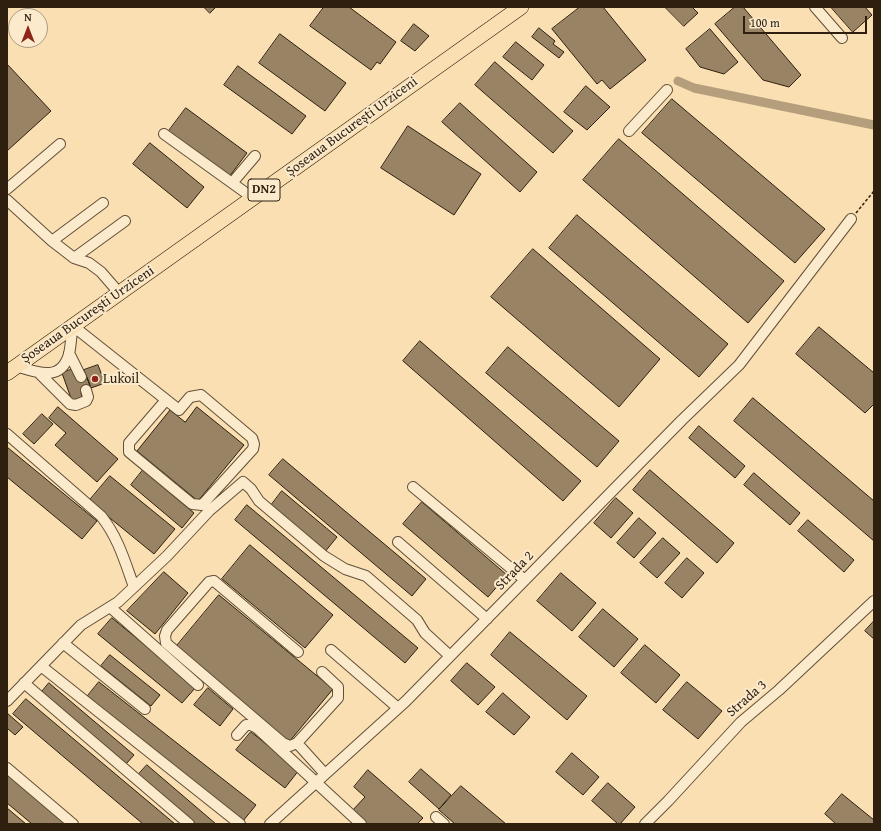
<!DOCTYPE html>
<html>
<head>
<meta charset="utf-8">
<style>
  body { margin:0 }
  #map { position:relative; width:881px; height:831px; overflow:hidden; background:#fadfb2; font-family:"Gentium Book Plus",serif }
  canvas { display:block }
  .frame { position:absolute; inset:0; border:8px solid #2e1f0f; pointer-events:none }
  .north { position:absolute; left:8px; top:8px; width:40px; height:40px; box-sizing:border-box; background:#fceacd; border:1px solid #aa9981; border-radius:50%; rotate:0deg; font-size:11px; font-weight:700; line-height:16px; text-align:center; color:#2e1f0f }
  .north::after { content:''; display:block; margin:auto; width:14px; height:18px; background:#8f2418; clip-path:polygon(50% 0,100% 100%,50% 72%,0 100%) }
  .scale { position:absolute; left:743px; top:16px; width:124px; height:18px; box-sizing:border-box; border:2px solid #2e1f0f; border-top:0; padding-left:5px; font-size:12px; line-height:14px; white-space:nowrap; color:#2e1f0f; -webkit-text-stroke:3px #fceacd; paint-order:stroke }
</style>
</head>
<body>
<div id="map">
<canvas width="881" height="831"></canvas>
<div class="frame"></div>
<div class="north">N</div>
<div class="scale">100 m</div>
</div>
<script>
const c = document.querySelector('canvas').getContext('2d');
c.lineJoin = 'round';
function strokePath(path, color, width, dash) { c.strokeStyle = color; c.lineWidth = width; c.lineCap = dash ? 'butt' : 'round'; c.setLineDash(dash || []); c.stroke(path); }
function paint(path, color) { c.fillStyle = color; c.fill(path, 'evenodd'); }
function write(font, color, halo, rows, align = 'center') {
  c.font = font + ' "Gentium Book Plus",serif'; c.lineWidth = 4; c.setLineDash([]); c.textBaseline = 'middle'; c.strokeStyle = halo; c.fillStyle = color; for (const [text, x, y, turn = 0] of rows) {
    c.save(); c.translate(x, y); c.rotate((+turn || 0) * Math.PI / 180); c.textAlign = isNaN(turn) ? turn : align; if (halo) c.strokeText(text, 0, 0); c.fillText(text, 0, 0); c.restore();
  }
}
strokePath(new Path2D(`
  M678,81l16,7 180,37`), '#b59e7b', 9);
const building = new Path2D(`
  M204,7h12l-6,6z
  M324,7h25l47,35 -16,22 -3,-2 -6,8 -61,-44z
  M580,7h23l43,53 -36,29 -8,-9 -5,4 -45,-55z
  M665,7h27l6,6 -14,13z
  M735,7h8l58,68 -12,12 -26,-7 -48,-56z
  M831,7h34l7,8 -19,17z
  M414,24l15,12 -14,15 -14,-10z
  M539,28l16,13 -2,3 11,8 -5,6 -27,-21z
  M710,29l28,33 -14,12 -24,-7 -14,-18z
  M280,34l66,49 -21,28 -66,-48z
  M516,42l28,23 -12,15 -29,-23z
  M495,62l78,69 -20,22 -78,-68z
  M7,64l44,47 -44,40z
  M238,66l68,50 -14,18 -68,-49z
  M586,86l24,21 -23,23 -23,-18z
  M672,99l153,130 -30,34 -153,-130z
  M460,103l77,69 -17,20 -78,-70z
  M186,108l61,45 -18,24 -61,-45z
  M408,126l73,48 -27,41 -73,-47z
  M619,139l165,142 -36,42 -165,-143z
  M150,143l54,44 -17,21 -54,-44z
  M577,215l151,129 -29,33 -150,-129z
  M533,249l127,110 -41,48 -128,-110z
  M819,327l55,46v31l-9,9 -69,-59z
  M420,341l161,140 -18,20 -160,-140z
  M508,347l111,94 -22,26 -111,-94z
  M98,365l7,18 -14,5 -7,-18z
  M73,369l3,9 10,-3 5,13 -10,5 1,4 -10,4 -10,-28z
  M753,398l121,103v40l-140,-120z
  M58,407l60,52 -21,23 -42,-37 11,-12 -17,-15z
  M197,407l47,38 -46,56 -61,-50 33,-41 15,12z
  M42,414l11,10 -19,20 -11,-10z
  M699,426l46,40 -10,12 -46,-40z
  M7,447l90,74 -15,18 -75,-62z
  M283,459l143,120 -14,17 -143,-121z
  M143,470l51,43 -12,15 -51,-43z
  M650,470l84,73 -17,20 -84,-73z
  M754,473l46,40 -10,12 -46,-40z
  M110,476l65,53 -21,25 -65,-53z
  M282,491l55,46 -13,16 -55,-45z
  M616,498l17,15 -22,25 -17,-15z
  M422,502l85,73 -19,22 -85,-73z
  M247,505l171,143 -13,15 -170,-143z
  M639,518l17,15 -22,25 -17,-15z
  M808,520l46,40 -10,12 -46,-41z
  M663,538l17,15 -23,25 -17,-15z
  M250,545l83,70 -28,33 -83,-69z
  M687,558l17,15 -22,25 -17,-15z
  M164,572l24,21 -33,41 -28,-23z
  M561,573l35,30 -24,28 -35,-30z
  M219,595l114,94 -44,53 -114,-94z
  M603,609l35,30 -24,28 -35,-30z
  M112,618l84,69 -14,16 -84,-69z
  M874,621v18l-9,-8z
  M510,632l77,64 -20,24 -76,-65z
  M645,645l35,30 -24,28 -35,-30z
  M110,655l50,40 -9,11 -50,-40z
  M467,663l28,24 -17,18 -27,-24z
  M99,682l157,123 -13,16 -157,-123z
  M687,682l35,29 -24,28 -35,-29z
  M49,683l85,72 -8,9 -85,-71z
  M208,688l25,21 -13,17 -26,-21z
  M503,693l27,24 -16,18 -28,-23z
  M26,699l149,125h-32l-130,-110z
  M7,713l16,14 -8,8 -8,-7z
  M251,732l48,38 -14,18 -49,-38z
  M572,753l27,24 -16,18 -27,-23z
  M147,765l69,59h-20l-58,-49z
  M421,769l30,26 -12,14 -30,-27z
  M368,770l55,48 -6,6h-52l-14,-12 14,-15 -11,-10z
  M7,774l58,50h-33l-25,-21z
  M608,783l27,24 -15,17h-2l-26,-23z
  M461,786l45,38h-51l-16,-14z
  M842,794l32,26v4h-38l-11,-10z
  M7,808l19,16h-19z`);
paint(building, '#988364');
strokePath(building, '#2e1f0f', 1);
const minor = new Path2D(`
  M815,7l27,31
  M629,131l38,-41
  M164,134l82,59
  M232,183l23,-27
  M7,189l53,-45
  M7,200l45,41 22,17 15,5 12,9 13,15
  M52,241l51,-38
  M74,258l51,-37
  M69,353l12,24
  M16,366c20,6 45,17 53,-12 2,-8 2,-19 4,-28 35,28 71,56 106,84l11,-13 11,-2 51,43 2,6 -1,5 -51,56 -10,-1 -63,-52v-9l37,-43
  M40,374l30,30 6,1 10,-4 2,-4 -2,-7
  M7,434l94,82c17,21 24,46 33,71
  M413,487l112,93
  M398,542l89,77
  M110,607l88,78
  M63,643l82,66
  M331,650l67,58
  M41,666l199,158
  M322,672l16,15v11l-41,45 28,31
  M24,683l165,141
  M7,701l74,-76 37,-23 49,-46 42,-45 34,-29 8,7 8,12 65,55 21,13 21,7 51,44 8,13 25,23
  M237,735l9,-10h5l6,3 104,96
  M297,743l-7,3 -7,-3 -117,-100 -1,-7 2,-6 42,-48 5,-1 84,71
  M7,768l66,56
  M436,817l8,7
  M270,824l136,-123 276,-281 57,-55 112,-146
  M645,824l23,-23 73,-79 38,-32 95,-89`);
const highway = new Path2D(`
  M7,373l514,-366`);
strokePath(minor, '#614f38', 12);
strokePath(highway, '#2e1f0f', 16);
strokePath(new Path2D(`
  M856,213l18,-22`), '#2e1f0f', 1.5, [3, 2]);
strokePath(minor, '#fceacd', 10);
strokePath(highway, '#fadfb2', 15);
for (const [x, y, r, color] of [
  [95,379,4,"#8f2418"]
]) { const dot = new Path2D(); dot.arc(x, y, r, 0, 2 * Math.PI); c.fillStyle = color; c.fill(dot); strokePath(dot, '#fceacd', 1.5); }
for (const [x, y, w] of [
  [264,190,32]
]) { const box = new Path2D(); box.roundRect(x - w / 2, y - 11, w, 22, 3); c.fillStyle = '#fceacd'; c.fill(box); strokePath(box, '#2e1f0f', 1); }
write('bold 13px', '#2e1f0f', null, [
  ["DN2",264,190]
]);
write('14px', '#2e1f0f', '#fceacd', [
  ["Șoseaua București Urziceni",352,127,-36],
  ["Șoseaua București Urziceni",88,315,-35],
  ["Strada 2",515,571,-46],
  ["Strada 3",747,699,-41]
]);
write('14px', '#2e1f0f', '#fceacd', [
  ["Lukoil",103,379]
], 'left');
</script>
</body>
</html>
